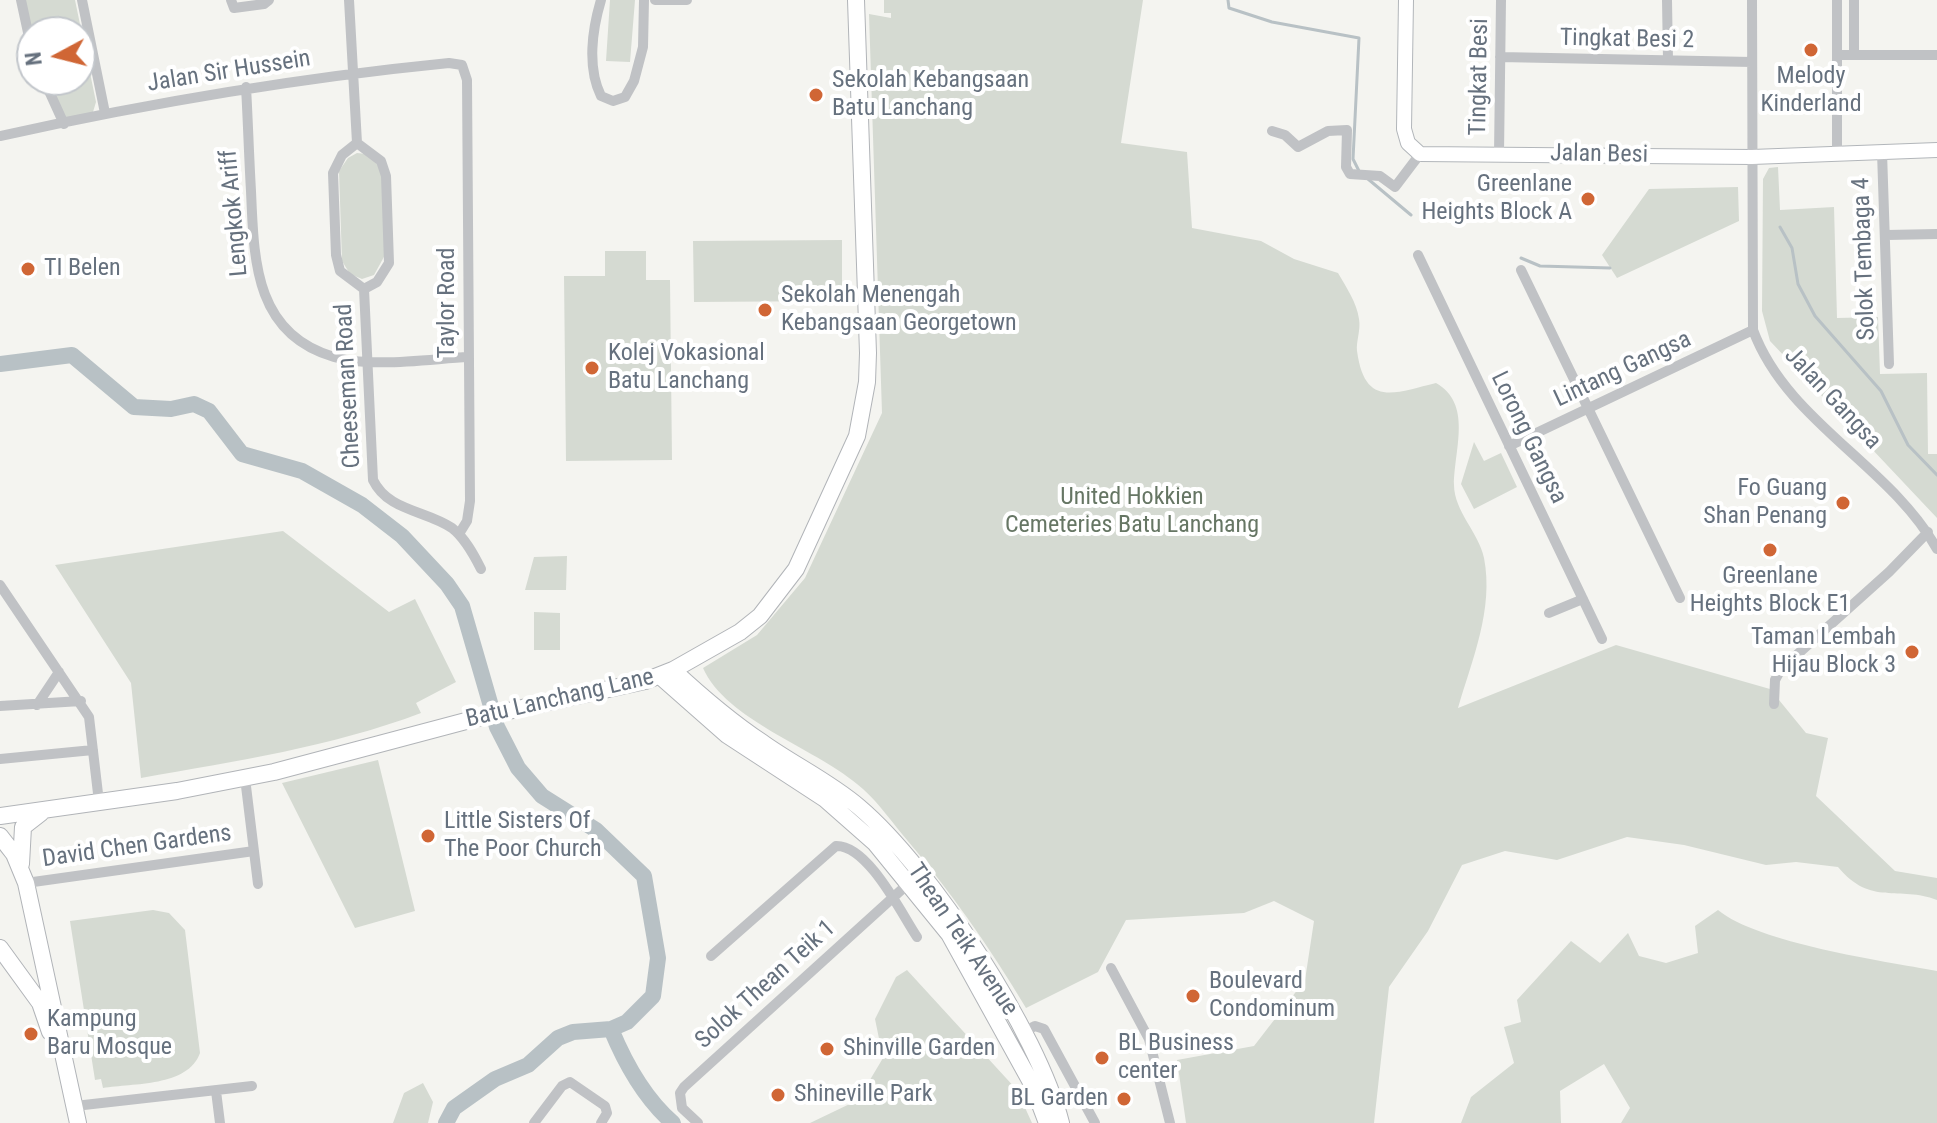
<!DOCTYPE html>
<html>
<head>
<meta charset="utf-8">
<style>
  body { margin:0 }
  #map { position:relative; width:1937px; height:1123px; overflow:hidden; background:#f4f4f0; font-family:"Roboto Condensed",sans-serif }
  canvas { display:block }
  .north { position:absolute; left:16px; top:16px; width:80px; height:80px; box-sizing:border-box; background:#fff; border:2px solid #c2c6cb; border-radius:50%; rotate:263deg; font-size:22px; font-weight:700; line-height:32px; text-align:center; color:#66717e }
  .north::after { content:''; display:block; margin:auto; width:28px; height:36px; background:#d06635; clip-path:polygon(50% 0,100% 100%,50% 72%,0 100%) }
</style>
</head>
<body>
<div id="map">
<canvas width="1937" height="1123"></canvas>
<div class="north">N</div>
</div>
<script>
const c = document.querySelector('canvas').getContext('2d');
c.lineJoin = 'round';
function paint(path, color) { c.fillStyle = color; c.fill(path, 'evenodd'); }
function strokePath(path, color, width, dash) { c.strokeStyle = color; c.lineWidth = width; c.lineCap = dash ? 'butt' : 'round'; c.setLineDash(dash || []); c.stroke(path); }
function write(font, color, halo, rows, align = 'center') {
  c.font = font + ' "Roboto Condensed",sans-serif'; c.lineWidth = 8; c.setLineDash([]); c.textBaseline = 'middle'; c.strokeStyle = halo; c.fillStyle = color; for (const [text, x, y, turn = 0] of rows) {
    c.save(); c.translate(x, y); c.rotate((+turn || 0) * Math.PI / 180); c.textAlign = isNaN(turn) ? turn : align; if (halo) c.strokeText(text, 0, 0); c.fillText(text, 0, 0); c.restore();
  }
}
paint(new Path2D(`
  M25,0h50l21,102 -3,10 -27,7 -18,-39h32v-48h-48z
  M610,0h25l-5,62 -24,-1z
  M884,0h259l-22,143 66,9 5,76 69,13 33,18 44,14c8,14 19,30 21,46 2,11 -3,22 -2,32 8,57 37,42 79,32 37,21 18,67 18,102 0,26 25,48 30,73 10,51 -12,102 -26,150l158,-63 154,44 36,44 22,5 -12,58 79,75 42,7v22c-38,-15 -66,7 -99,-33l-42,-5 -30,3 -82,-20 -57,-8 -70,23 -52,-9 -43,14 -34,66 -39,56 -15,136h-188l-9,-63 77,-14 51,-66 9,-59 -40,-20 -30,12 -118,7 -28,52 -72,36c-37,-62 -77,-119 -124,-174 -14,-17 -28,-37 -45,-50 -44,-37 -131,-64 -154,-116l54,-33 48,-57 77,-165 -13,-399 22,4v-5h-7z
  M357,153c13,0 21,9 25,21l3,81 -11,20 -12,4 -12,-5 -8,-13 -3,-90 9,-13z
  M1778,167l2,43 54,-3 3,111 41,-1 2,57 47,-1 1,81h9v64l-167,-177 -8,-30 1,-132 6,-11z
  M1738,187l1,34 -122,57 -15,-23 47,-66z
  M842,240v61l-148,1 -1,-61z
  M605,251h41v29h24l2,180 -106,1 -2,-185h41z
  M1474,442l10,19 17,-8 16,34 -43,22 -13,-25z
  M283,531l106,81 26,-13 41,83 -40,21 5,10c-90,34 -185,48 -280,65l-10,-95 -76,-118z
  M567,556l-1,34h-41l9,-33z
  M534,612l26,1v37h-26z
  M378,760l37,151 -60,17 -73,-145z
  M153,910l16,3 16,17 15,123c-12,34 -67,30 -97,35l-2,-9 -6,1 -25,-159z
  M1718,910c40,33 165,51 219,61v152h-316l9,-15 -26,-44 -44,27 1,32h-100l10,-26 43,-34 -10,-36 17,-5 -4,-22 54,-59 29,22 28,-30 11,23 27,7 32,-10 -3,-27z
  M907,970l110,120 15,33h-222l48,-23 25,-42 -8,-39 21,-42z
  M423,1083l10,19 -5,21h-35l11,-30z`), '#d5dad2');
strokePath(new Path2D(`
  M1228,0l1,8 43,14 87,16 -6,121 6,12
  M1368,179l43,36
  M1780,227l12,21 6,36 17,32 66,75 27,54 29,30
  M1521,258l19,8 70,2`), '#b8c1c5', 3);
strokePath(new Path2D(`
  M0,364l72,-9 62,52 37,2 23,-5 15,7 33,43 60,17 60,34 40,31 45,48 15,22 35,121 21,41 24,28 54,34 48,46 14,82 -5,38 -26,26 -16,7 -38,3 -15,6 -30,27 -33,14 -41,29 -8,15
  M611,1029c14,34 34,70 62,94`), '#b8c1c5', 16);
const secondary = new Path2D(`
  M1406,0l-2,129 4,14 12,11 332,3 185,-7`);
const primary = new Path2D(`
  M673,670c29,27 57,51 90,73 31,22 67,39 96,64 72,61 179,225 202,316
  M660,676l67,59 98,64 50,44 74,91 84,152 14,37
  M0,816l177,-25 97,-19 207,-55 164,-36 28,-11 67,-38 20,-16 36,-47 61,-133 10,-54 1,-29 -12,-353
  M0,836l14,18 12,29 52,240
  M21,864l2,-37 18,-14
  M0,948l40,55 10,29`);
strokePath(secondary, '#b2b6ba', 16);
strokePath(primary, '#b1b4b8', 18);
strokePath(new Path2D(`
  M21,0l11,51
  M82,0l23,113
  M231,0l3,8 30,-4 5,-4
  M349,0l8,143
  M601,0c-9,30 -14,68 0,96l12,5 12,-4 9,-16 9,-34 1,-47
  M655,0h32
  M1667,0l1,60
  M1752,0l1,330c34,92 137,135 184,219
  M1837,55h100
  M1854,55v-55
  M1500,57l252,5
  M44,80l20,44
  M246,87c2,35 3,70 5,104 3,68 3,143 83,166 37,11 95,2 134,0
  M1272,131l13,4 13,12 30,-16 19,-1 -1,37 4,7 30,2 15,11 25,-33
  M0,136c149,-33 297,-58 449,-73l13,2 5,15 3,421 -3,20 -8,13
  M357,143l24,18 5,15 3,87 -12,19 -13,7
  M357,143l-15,12 -9,18 3,82 4,16 24,18
  M1882,152l7,212
  M1499,154l2,-154
  M1837,154v-154
  M1887,235l50,-1
  M1418,255l184,384
  M1521,270l159,328
  M364,289l9,191c15,31 52,30 79,48 13,10 22,27 29,41
  M1509,446l244,-116
  M0,585l89,132 10,85
  M1549,613l34,-14
  M1774,704l1,-24 6,-11 108,-97 39,-40
  M37,705l22,-33
  M0,706l81,-5
  M0,759l93,-9
  M245,778l13,106
  M26,883l228,-32
  M711,956l125,-110c32,-1 65,67 81,91
  M1111,968l38,71 21,84
  M1023,1032l12,-6 9,3 51,94
  M216,1091l4,32
  M75,1106l177,-20
  M534,1123l28,-37 8,-4 35,24 2,7 -6,10
  M698,1123l-16,-15 -2,-15 4,-6 225,-204`), '#c0c2c5', 10);
strokePath(secondary, '#fff', 14);
strokePath(primary, '#fff', 16);
for (const [x, y, r, color] of [
  [1811,50,8,"#d06635"],
  [816,95,8,"#d06635"],
  [1588,199,8,"#d06635"],
  [28,269,8,"#d06635"],
  [765,310,8,"#d06635"],
  [592,368,8,"#d06635"],
  [1843,503,8,"#d06635"],
  [1770,550,8,"#d06635"],
  [1912,652,8,"#d06635"],
  [428,836,8,"#d06635"],
  [1193,996,8,"#d06635"],
  [31,1034,8,"#d06635"],
  [827,1049,8,"#d06635"],
  [1102,1058,8,"#d06635"],
  [778,1095,8,"#d06635"],
  [1124,1099,8,"#d06635"]
]) { const dot = new Path2D(); dot.arc(x, y, r, 0, 2 * Math.PI); c.fillStyle = color; c.fill(dot); strokePath(dot, '#fff', 3); }
write('24px', '#66717e', '#fff', [
  ["Tingkat Besi 2",1627,40,1],
  ["Jalan Sir Hussein",229,72,-9],
  ["Tingkat Besi",1480,77,-89],
  ["Jalan Besi",1599,155,1],
  ["Lengkok Ariff",235,213,-95],
  ["Solok Tembaga 4",1865,259,-92],
  ["Taylor Road",448,303,-90],
  ["Lintang Gangsa",1623,370,-25],
  ["Cheeseman Road",349,386,-93],
  ["Jalan Gangsa",1832,399,47],
  ["Lorong Gangsa",1528,438,64],
  ["Batu Lanchang Lane",560,699,-13],
  ["David Chen Gardens",137,847,-8],
  ["Thean Teik Avenue",962,940,56],
  ["Solok Thean Teik 1",766,985,-42]
]);
write('24px', '#66717e', '#fff', [
  ["Melody",1811,77,"center"],
  ["Kinderland",1811,105,"center"],
  ["Sekolah Kebangsaan",832,81],
  ["Batu Lanchang",832,109],
  ["Greenlane",1572,185,"right"],
  ["Heights Block A",1572,213,"right"],
  ["TI Belen",44,269],
  ["Sekolah Menengah",781,296],
  ["Kebangsaan Georgetown",781,324],
  ["Kolej Vokasional",608,354],
  ["Batu Lanchang",608,382],
  ["Fo Guang",1827,489,"right"],
  ["Shan Penang",1827,517,"right"],
  ["Greenlane",1770,577,"center"],
  ["Heights Block E1",1770,605,"center"],
  ["Taman Lembah",1896,638,"right"],
  ["Hijau Block 3",1896,666,"right"],
  ["Little Sisters Of",444,822],
  ["The Poor Church",444,850],
  ["Boulevard",1209,982],
  ["Condominum",1209,1010],
  ["Kampung",47,1020],
  ["Baru Mosque",47,1048],
  ["BL Business",1118,1044],
  ["center",1118,1072],
  ["Shinville Garden",843,1049],
  ["Shineville Park",794,1095],
  ["BL Garden",1108,1099,"right"]
], 'left');
write('24px', '#667664', '#fff', [
  ["United Hokkien",1132,498],
  ["Cemeteries Batu Lanchang",1132,526]
]);
</script>
</body>
</html>
